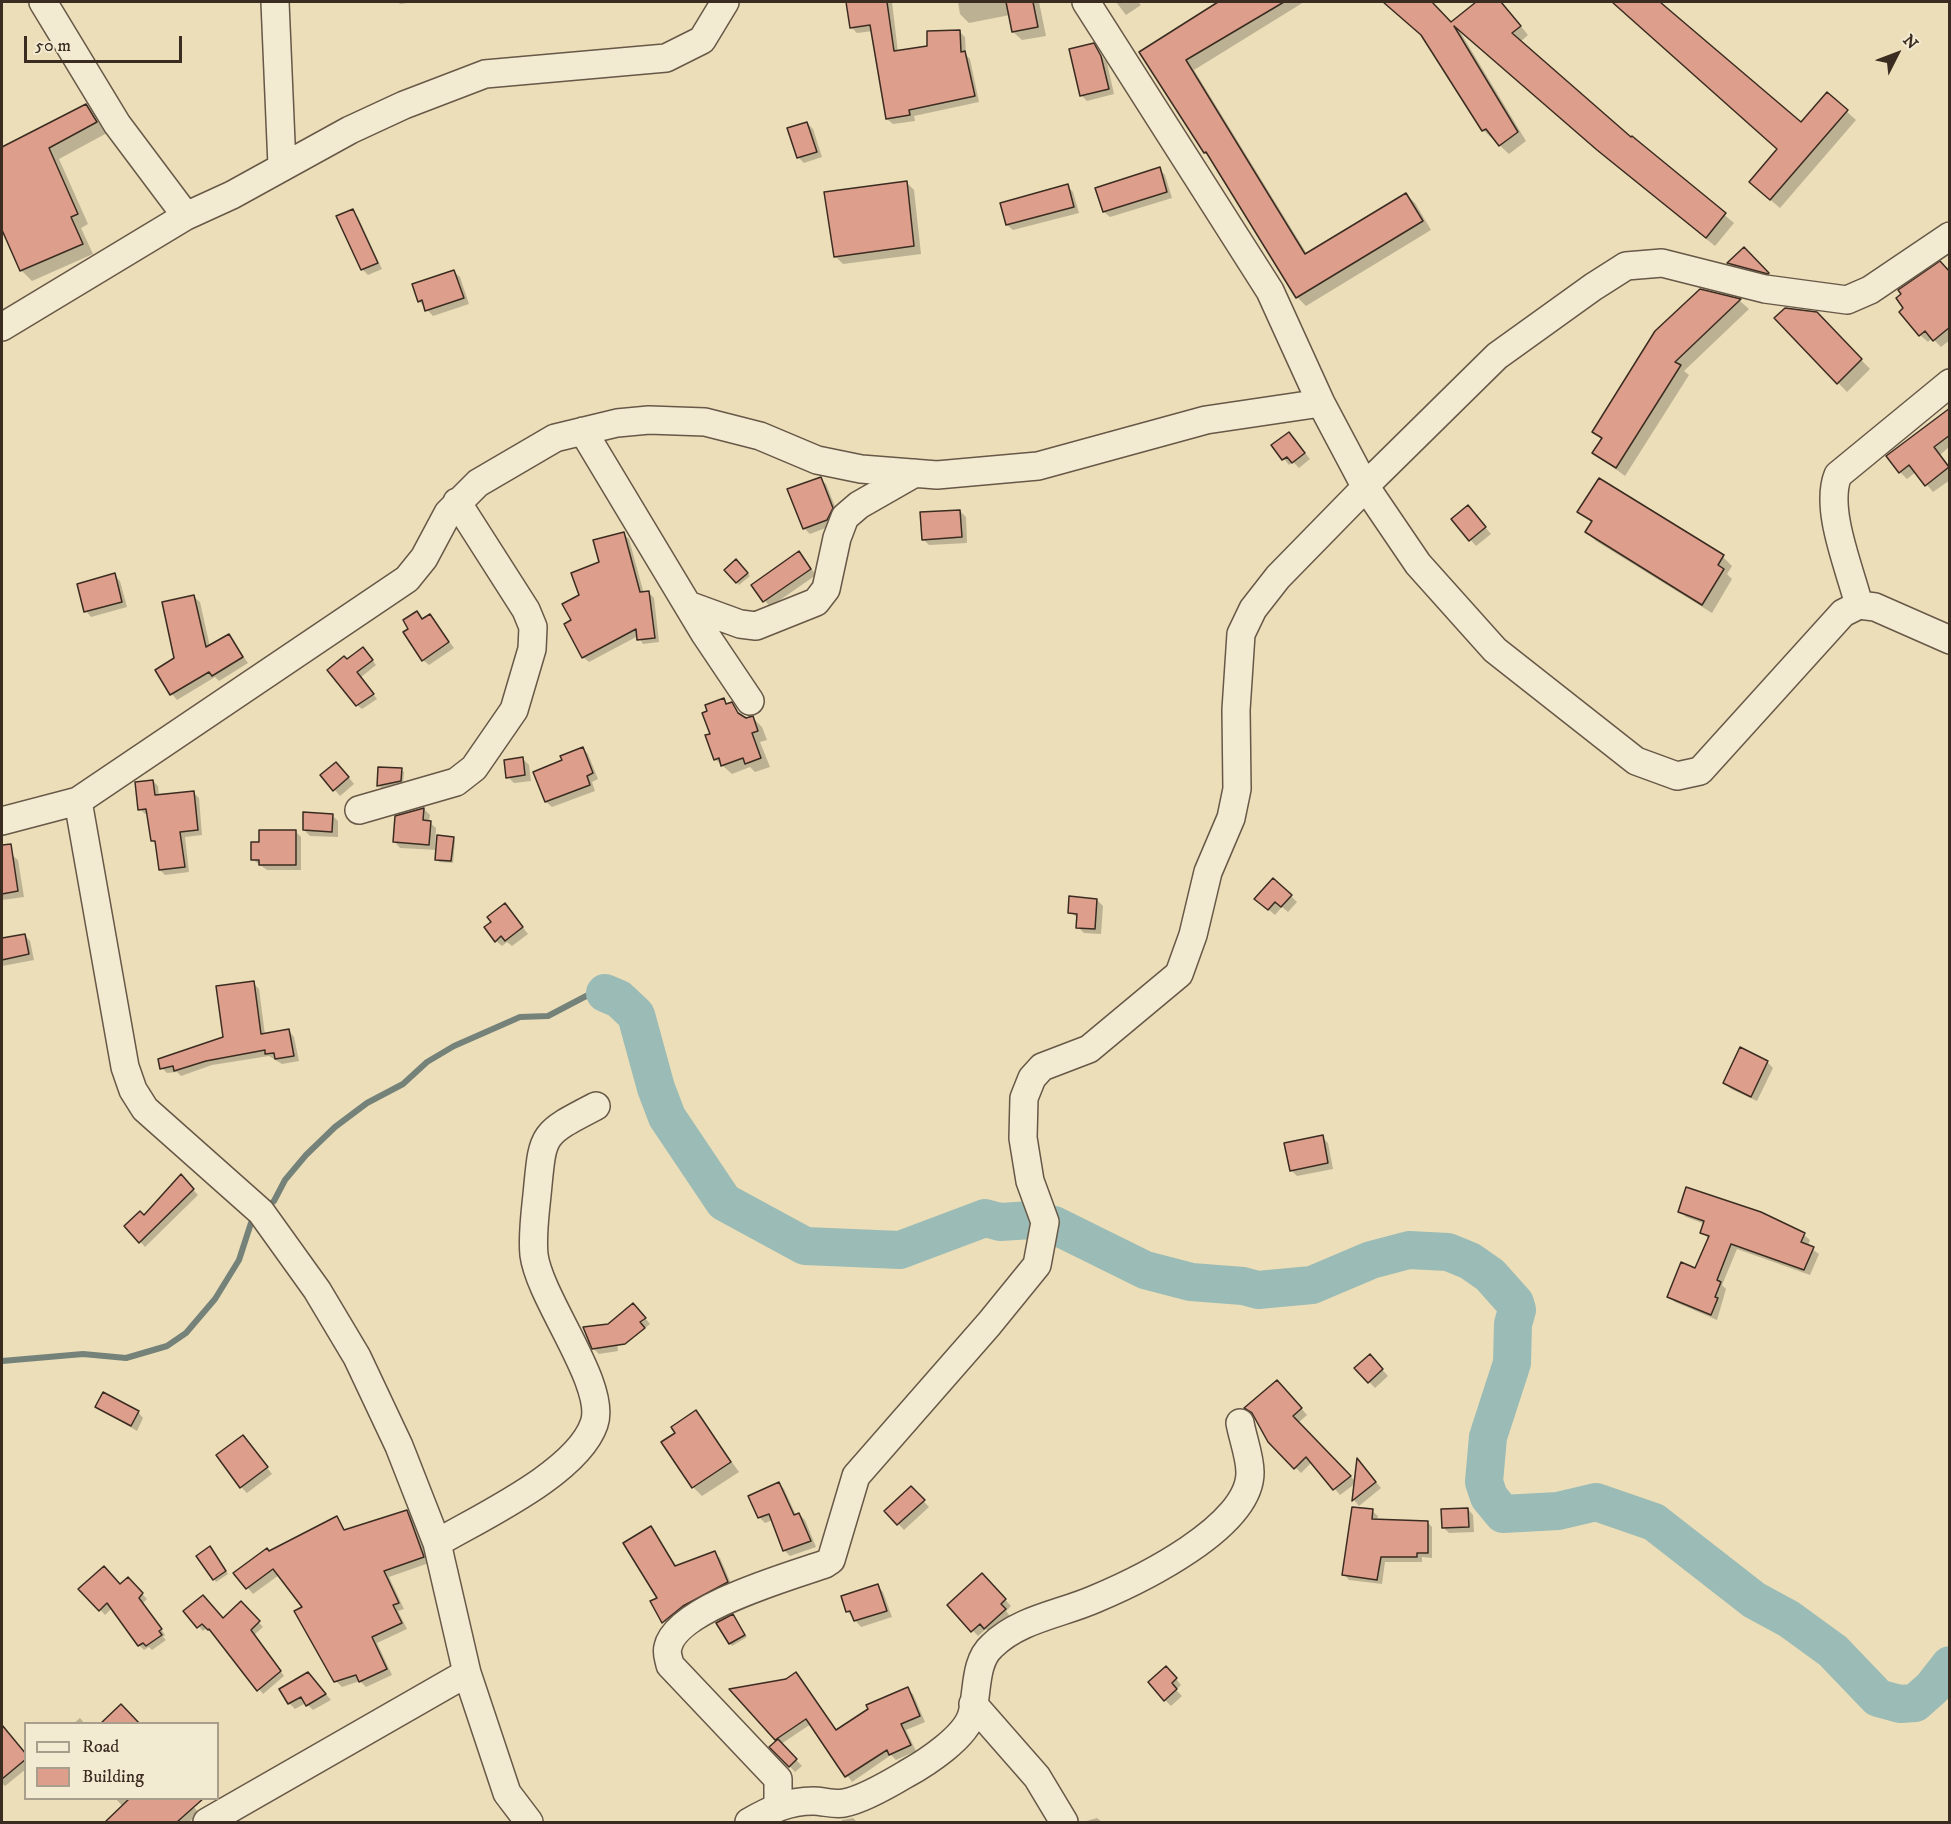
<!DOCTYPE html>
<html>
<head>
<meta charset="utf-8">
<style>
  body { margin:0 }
  #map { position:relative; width:1951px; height:1824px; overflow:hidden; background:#ebdeb8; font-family:"IM FELL DW Pica",serif }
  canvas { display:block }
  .frame { position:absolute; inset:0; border:3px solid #3b2c21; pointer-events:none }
  .legend { position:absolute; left:24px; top:1722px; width:195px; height:78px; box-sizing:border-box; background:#f2ead1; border:2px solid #a99e8b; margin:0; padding:8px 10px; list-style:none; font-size:18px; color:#3b2c21 }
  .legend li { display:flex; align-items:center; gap:12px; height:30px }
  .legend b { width:30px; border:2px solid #a99e8b }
  .north { position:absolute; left:1867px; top:24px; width:60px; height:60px; -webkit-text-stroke:4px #f2ead1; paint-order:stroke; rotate:48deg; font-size:16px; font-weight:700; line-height:24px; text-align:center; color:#3b2c21 }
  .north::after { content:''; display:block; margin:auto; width:21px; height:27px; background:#3b2c21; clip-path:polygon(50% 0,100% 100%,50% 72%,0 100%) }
  .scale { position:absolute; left:24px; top:36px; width:158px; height:27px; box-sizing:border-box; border:3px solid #3b2c21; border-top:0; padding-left:8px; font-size:18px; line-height:21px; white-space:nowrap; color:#3b2c21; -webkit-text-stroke:4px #f2ead1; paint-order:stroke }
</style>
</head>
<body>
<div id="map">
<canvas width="1951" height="1824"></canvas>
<div class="frame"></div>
<ul class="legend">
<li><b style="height:8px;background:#f2ead1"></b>Road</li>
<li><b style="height:16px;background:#dd9e8b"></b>Building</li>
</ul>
<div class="north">N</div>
<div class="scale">50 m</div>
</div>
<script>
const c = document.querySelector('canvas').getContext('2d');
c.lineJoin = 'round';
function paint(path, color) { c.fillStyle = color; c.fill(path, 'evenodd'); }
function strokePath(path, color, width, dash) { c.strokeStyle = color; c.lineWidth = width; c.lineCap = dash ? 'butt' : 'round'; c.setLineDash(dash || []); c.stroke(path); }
paint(new Path2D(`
  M398,2h17l-15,2z
  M847,2h45l6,50 31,-4 30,-17 6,6 1,18 4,4 9,43 -65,14 1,5 -22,3 -6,-5 -14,-88 -16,2 -6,-6z
  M958,2h81l7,34 -24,4 -9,-8 -3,-17 -41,8 -9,-9z
  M1116,2h22l3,3 -15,10z
  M1223,2h81l-110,68 113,184 99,-60 9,9 16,27 -125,76 -9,-9 -85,-138 -71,-107z
  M1384,2h45l24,21 26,-21h22l27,33 -8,7 111,98 2,-2 101,85 -19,23 -108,-87 -148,-129 67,111 -17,13 -26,-24 -59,-94z
  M1614,2h44l143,123 45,-14 10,9 -76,88 -20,-17 19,-42z
  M1093,45l14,18 7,31 -27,7 -6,-6z
  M86,106l21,27 -48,26 29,65 -7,4 12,26 -61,27 -10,-10 -20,-44v-77z
  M807,123l6,6 9,28 -18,6 -6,-6z
  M1159,169l6,6 7,23 -62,19 -6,-5z
  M906,182l8,8 7,64 -78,10 -8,-8z
  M1067,186l6,6 6,21 -66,17 -6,-5 -5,-21z
  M352,211l6,6 24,52 -14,6 -6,-6z
  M1744,249l32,32 -38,-9 -9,-9z
  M454,272l6,5 9,27 -36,12 -14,-15z
  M1950,273v67l-9,7 -9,-9 -4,4 -8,-7 -15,-27z
  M1700,290l40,11 9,8 -65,62 5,4 -64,101 -31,-23 8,-13 -8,-8z
  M1816,313l54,56 -23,23 -71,-74z
  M1950,409v37l-10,9 10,12v13l-17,12 -17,-20 -9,7 -7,-7z
  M1294,439l16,20 -11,9 -6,-6 -4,3 -5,-6z
  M820,479l6,5 12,30 -5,11 -23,9 -6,-6z
  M960,511l6,6 1,26 -38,2 -6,-6z
  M1579,512l144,45 9,9 -5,8 5,5 -20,34 -116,-72 -9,-9 5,-9z
  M1473,513l18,21 -15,12 -23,-26z
  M623,534l6,5 15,55 5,-1 5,5 5,44 -16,2 -5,-8 -49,26 -6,-5 -10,-36 28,-58z
  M804,559l12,16 -46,32 -17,-22z
  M736,561l14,15 -11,9 -13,-15z
  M114,575l6,6 7,26 -36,10 -5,-6z
  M194,597l6,5 10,45 19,-11 19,27 -29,18 -4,-4 -38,23 -5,-6 4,-35z
  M430,616l24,32 -25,17 -6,-5v-40z
  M367,653l9,12 -16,13 17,21 -15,10 -5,-4 -10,-44z
  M724,700l5,5 2,-1 12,14h10l9,9 5,13 -7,2 10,25 -15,5 -5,-5 -18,7 -17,-15 -3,-24z
  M583,748l5,6 10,25 -6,3 3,9 -43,16 -6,-5 -11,-29 29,-12z
  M523,759l6,6 2,16 -17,2 -6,-6z
  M342,769l12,15 -14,12 -18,-21z
  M401,770l3,2 -1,12 -22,4 -3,-3z
  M153,781l5,5 1,10 35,-3 5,5 3,37 -17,2 4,35 -24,3 -5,-5 -11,-56h-4l-5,-5z
  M424,809l6,6 -1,7 7,6 -1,22 18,-12 2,3 -2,22 -14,-1 -1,-12 -38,-2 -5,-6 1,-25z
  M332,815l6,6v16l-28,-1 -6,-6z
  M295,831l6,6v33h-34l-15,-11 9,-15z
  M12,855l6,5 6,37 -22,3v-44z
  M1291,896l6,6 -9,10 -6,-5 -7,8 -13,-11z
  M1097,900l6,6 -2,28 -17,-1 -6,-6v-9l-8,-6z
  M510,911l18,23 -16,12 -5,-4 -5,4 -6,-5 -3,-19z
  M24,935l6,6 4,19 -32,6v-26z
  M253,983l6,6 6,46 24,-4 5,6 5,24 -17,3 -13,-8 -57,9 -31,11 -4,-4 -10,1 -5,-5 63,-30z
  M1767,1062l6,6 -16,33 -26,-12 -6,-6z
  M1322,1137l6,6 5,26 -36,7 -6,-6z
  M181,1177l17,18 -53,52 -19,-21 18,-9z
  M1680,1211l81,2 43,22 6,5 -2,6 11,8 -9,21 -73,-26 -15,36 4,4 -9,31 -42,-18 -6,-6 27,-26 13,-31 -7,-7 3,-8 -19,-7z
  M639,1310l11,14 -14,12 -6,-5z
  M616,1331l2,20 -19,3 -6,-6z
  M1370,1356l18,20 -13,12 -19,-20z
  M1283,1387l24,28 -9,8 58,59 7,-16 18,22 -22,18 -5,-6 2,-17 -16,12 -28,-33 -11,11 -32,-32 -14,-26 -8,-7z
  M97,1407l41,5 5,6 -6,13z
  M696,1412l43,60 -37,24 -9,-9 -16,-54z
  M243,1437l29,37 -25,19 -6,-6z
  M779,1483l5,6 12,26 3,-1 6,6 11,27 -26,9 -6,-6 -11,-30 -8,3 -5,-5 -10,-22z
  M911,1488l18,19 -25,23 -18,-19z
  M1468,1509l5,6 1,17 -25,1 -6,-6z
  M1372,1511l6,5 -1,4 50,2 5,5v31l-10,-1v5h-37l-3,22 -33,-4 -5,-6z
  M407,1512l6,6 16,45 -40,14 15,32 -6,2 9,18 -30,14 15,32 -26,12 -6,-6 -18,6 -6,-6 -32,-74 -25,-32 -26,19 -18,-21 101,-55 10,13z
  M651,1528l26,39 37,-14 6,5 13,30 -64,40 -17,-26 7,-4z
  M212,1551l16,23 -12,8 -18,-26z
  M982,1575l29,31 -5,5 4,5 -19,17 -5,-4 -8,7 -29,-31z
  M128,1579l19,20 -4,4 22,32 -2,2 3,3 -14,10 -3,-3 -5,3 -5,-5 -27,-37 -7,7 -24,-26 40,-3z
  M877,1586l6,6 9,25 -31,10 -14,-16z
  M241,1604l22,23 -9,8 30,41 -21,18 -49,-62 -7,-4 -4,3 -18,-20 38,9z
  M736,1619l11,18 -15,9 -2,-3z
  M796,1674l41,57 70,-42 6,5 12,28 -19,8 10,21 -20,9 -5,-5 -39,27 -41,-58 -30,20 21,22 -7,6 -23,-25 6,-6 -47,-51 56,-9z
  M1172,1674l9,11 -5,5 6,6 -11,10 -6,-6z
  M314,1680l17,20 -18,10 -7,-7 -11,6 -6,-6z
  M80,1718l5,6h-12z
  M6,1732l20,23v14l-21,17 -3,-3v-47z
  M115,1798h71l13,15 -10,9h-52z
  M853,1818l4,4h-15v-2z
  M1097,1818l5,4h-19z`), '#0003');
strokePath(new Path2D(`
  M267,1207l7,-6 11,-21 21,-25 29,-28 32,-24 36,-19 24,-22 27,-16 66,-29 28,-1 42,-22 15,-1
  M2,1361l81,-7 43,4 41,-12 19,-13 29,-34 24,-39 12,-37 4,-5`), '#74827a', 6);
strokePath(new Path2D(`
  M605,993l14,6 17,16 20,73 11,29 57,85 81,44 95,4 85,-32 15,4 32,-2 22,5 91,45 46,12 52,4 15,4 54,-5 59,-25 38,-10 39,2 22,9 20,14 25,28 2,7 -4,14 -1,39 -24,74 -4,45 5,15 14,17 55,-3 38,-9 58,20 100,78 35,19 44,32 45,47 22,6 15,-1 17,-15 18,-23`), '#9abbb6', 38);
const building = new Path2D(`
  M846,2h41l7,49 33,-5v-15l33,-1 1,22 4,-1 10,45 -66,14 1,5 -24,4 -16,-94 -20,3z
  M1006,2h27l5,25 -26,5z
  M1218,2h66l-98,58 119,194 101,-61 17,28 -127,77 -90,-146 -2,1 -65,-101z
  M1383,2h49l19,20 25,-20h25l20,24 -9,7 119,104 1,-1 94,77 -20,25 -109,-88 -143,-124 64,106 -19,14 -13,-17 -4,2 -61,-96z
  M1612,2h48l141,120 26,-30 21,18 -78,90 -21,-18 28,-33z
  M1094,43l7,13 8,33 -29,7 -11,-47z
  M86,104l11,18 -48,26 29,66 -7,3 12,27 -63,27 -18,-41v-83z
  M807,122l10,30 -20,6 -10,-30z
  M1160,167l7,25 -64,20 -8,-24z
  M907,181l7,65 -80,11 -10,-65z
  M1068,184l6,23 -68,18 -6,-22z
  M353,209l25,54 -17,7 -25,-54z
  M1744,247l25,26 -1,1 -41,-11z
  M1940,261l10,11v55l-17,14 -8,-10 -6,5 -20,-24 4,-4 -7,-10 5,-4 -3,-4z
  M454,270l10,28 -39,13 -3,-11 -4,2 -6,-18z
  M1700,289l41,10 -66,63 6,3 -65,103 -24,-15 10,-15 -10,-6 63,-101z
  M1785,308l32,4 45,47 -25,25 -63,-66z
  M1950,408v27l-16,12 15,20 -24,19 -16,-21 -10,8 -13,-17z
  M1289,432l16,21 -13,10 -5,-6 -5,3 -11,-15z
  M821,477l12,31 -6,12 -24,9 -16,-40z
  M1599,478l125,77 -6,10 6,4 -22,36 -117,-73 7,-11 -15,-9z
  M1468,505l18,22 -17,14 -18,-22z
  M960,510l2,27 -40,3 -2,-28z
  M624,532l16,60 9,-1 6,47 -18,2 -1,-11 -54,29 -18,-34 7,-4 -9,-16 17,-9 -8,-22 28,-11 -6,-22z
  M799,551l12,18 -48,33 -12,-17z
  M736,559l12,14 -12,10 -12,-13z
  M115,573l7,29 -38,10 -7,-28z
  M194,595l12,52 23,-13 14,23 -31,19 -3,-4 -39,23 -15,-25 19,-12 -12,-56z
  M417,611l5,8 8,-5 19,28 -27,19 -19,-29 5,-3 -5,-9z
  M363,647l10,13 -16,12 17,22 -18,12 -29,-36 17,-14 3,3z
  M724,698l2,6 6,-2 6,11 8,5 7,-2 5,15 -6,2 9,25 -16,6 -2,-6 -22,8 -2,-8 -5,2 -9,-25 5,-1 -8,-21 5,-2 -2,-6z
  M583,747l10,26 -6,3 3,9 -45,17 -12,-30 29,-12 -2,-4z
  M523,757l2,18 -19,3 -2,-18z
  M336,762l13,15 -16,14 -13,-16z
  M378,767l24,1 -1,13 -24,5z
  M153,780l2,15 39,-4 4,39 -18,2 5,35 -26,3 -4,-29h-4l-5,-32 -8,1 -3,-28z
  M424,808l-1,12 8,1 -2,24 -36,-3 2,-26z
  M303,812l30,2 -1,18 -29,-2z
  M259,830h37v35h-37v-5h-8v-18h8z
  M437,835l17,2 -3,24 -16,-1z
  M11,844l7,47 -16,3v-49z
  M1273,878l19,17 -11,12 -6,-5 -7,8 -14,-11z
  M1069,896l28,3 -2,30 -19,-1 1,-14 -9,-1z
  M505,903l18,24 -18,14 -4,-5 -6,6 -11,-15 7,-5 -4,-5z
  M25,934l4,20 -27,6v-22z
  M254,981l7,53 28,-5 5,27 -19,3 -1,-6 -9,1v-4l-59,11 -32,10 -1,-5 -13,3 -2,-10 65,-22 -7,-51z
  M1740,1047l28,14 -17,36 -28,-14z
  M1323,1135l5,28 -38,8 -6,-28z
  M181,1174l13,15 -55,54 -15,-17 16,-15 4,4z
  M1686,1187l75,25 44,21 -4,9 13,5 -10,23 -73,-26 -14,36 4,2 -6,15 3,1 -7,17 -44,-18 14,-35 14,6 14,-32 -9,-3 4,-12 -26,-9z
  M633,1303l13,15 -6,4 5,6 -20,16 -33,5 -9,-22 25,-3z
  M1370,1354l13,15 -15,14 -14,-15z
  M1277,1380l25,28 -9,8 58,60 -18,14 -27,-33 -12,12 -26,-27 -16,-29 -8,-5z
  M103,1392l36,19 -8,15 -36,-19z
  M696,1410l35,52 -39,26 -31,-46 14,-9 -4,-6z
  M243,1435l25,32 -28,21 -24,-33z
  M1357,1458l19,24 -24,19z
  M779,1482l15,33 5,-2 12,28 -28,10 -14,-37 -11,4 -10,-22z
  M911,1486l14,14 -28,25 -13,-14z
  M1352,1507l21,2 -1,10 56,2v32h-11v4h-36l-4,23 -35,-5z
  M1468,1508l1,19 -27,1 -1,-19z
  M407,1510l17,47 -40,14 15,32 -6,2 9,18 -30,14 15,32 -28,13 -3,-7 -22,7 -40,-71 8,-4 -29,-38 -27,20 -13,-16 34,-25 2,3 68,-35 7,14z
  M651,1526l24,40 40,-15 13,31 -45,24 -21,17 -12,-22 7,-3 -34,-55z
  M210,1546l16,25 -13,9 -17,-24z
  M104,1566l16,18 8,-7 15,16 -4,5 23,31 -3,2 3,4 -16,11 -3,-3 -5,3 -31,-43 -8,8 -21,-22z
  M982,1573l24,26 -5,5 5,5 -22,20 -4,-5 -9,8 -24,-27z
  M878,1584l9,27 -33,10 -4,-10 -4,1 -5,-16z
  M203,1595l20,23 18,-17 19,20 -9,9 30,41 -24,20 -48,-62 -1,1 -6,-6 -5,4 -14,-17z
  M733,1614l12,21 -16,9 -13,-21z
  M1166,1666l11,12 -5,5 5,6 -13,12 -16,-19z
  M308,1672l18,22 -20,12 -5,-9 -13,7 -9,-15z
  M796,1672l40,58 32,-21 -2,-4 42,-18 12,29 -19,8 10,21 -22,10 -2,-5 -42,27 -39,-58 -31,21 -46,-51 57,-10z
  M121,1704l19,20h-40z
  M2,1725l24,29v5l-24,20z
  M778,1739l19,20 -8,8 -20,-20z
  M130,1798h74l-27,24h-72z`);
paint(building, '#dd9e8b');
strokePath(building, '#3b2c21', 1.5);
const minor = new Path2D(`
  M43,2l74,122 69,92
  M275,2l7,164
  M1086,2l184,289 51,112 44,83 53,78 77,86 141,111 41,15 23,-5 143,-158 16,-8 16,2 75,33
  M2,327l184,-111 46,-21 118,-65 54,-25 81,-31 181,-16 36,-18 23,-38
  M583,431l122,203 45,67
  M1365,486l132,-130 96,-69 33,-21 36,-3 103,26 82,11 23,-10 80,-54
  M688,605l52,19 16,2 60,-24 10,-13 11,-51 8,-21 14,-12 56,-32
  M1859,605c-9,-36 -35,-96 -21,-130l112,-92
  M78,801l47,266 8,23 12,19 116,103 56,78 40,67 42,89 38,97 30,130 40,120 22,29
  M359,810l97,-28 18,-14 40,-58 18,-61 1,-22 -7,-17 -69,-108
  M2,821l76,-20 329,-222 17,-21 24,-45 30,-30 77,-45 62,-15 32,-3 56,2 55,14 57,24 44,9 76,6 101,-9 168,-46 115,-17
  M437,1543c44,-26 140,-70 157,-119 14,-38 -54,-124 -60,-169 -2,-19 1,-41 3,-60 6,-62 3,-60 59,-89
  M973,1704l64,73 27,45
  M778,1806v-27l-108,-114c-1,-6 -4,-12 -2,-18 8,-39 123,-71 157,-83l6,-4 25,-84 133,-152 48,-59 8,-43 -15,-41 -7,-43 1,-40 8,-20 10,-11 47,-18 90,-75 14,-39 15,-63 23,-54 6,-29 -1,-79 5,-76 12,-25 25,-32 88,-90
  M207,1822l260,-149
  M749,1822c21,-12 39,-21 64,-21 10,0 22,4 31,2 17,-3 47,-20 62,-29 20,-11 60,-37 66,-60 6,-22 2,-52 20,-68 27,-27 69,-32 103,-47 43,-18 156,-72 155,-127 0,-15 -7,-33 -10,-49`);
strokePath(minor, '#675847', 30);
strokePath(minor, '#f2ead1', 27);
</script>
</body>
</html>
